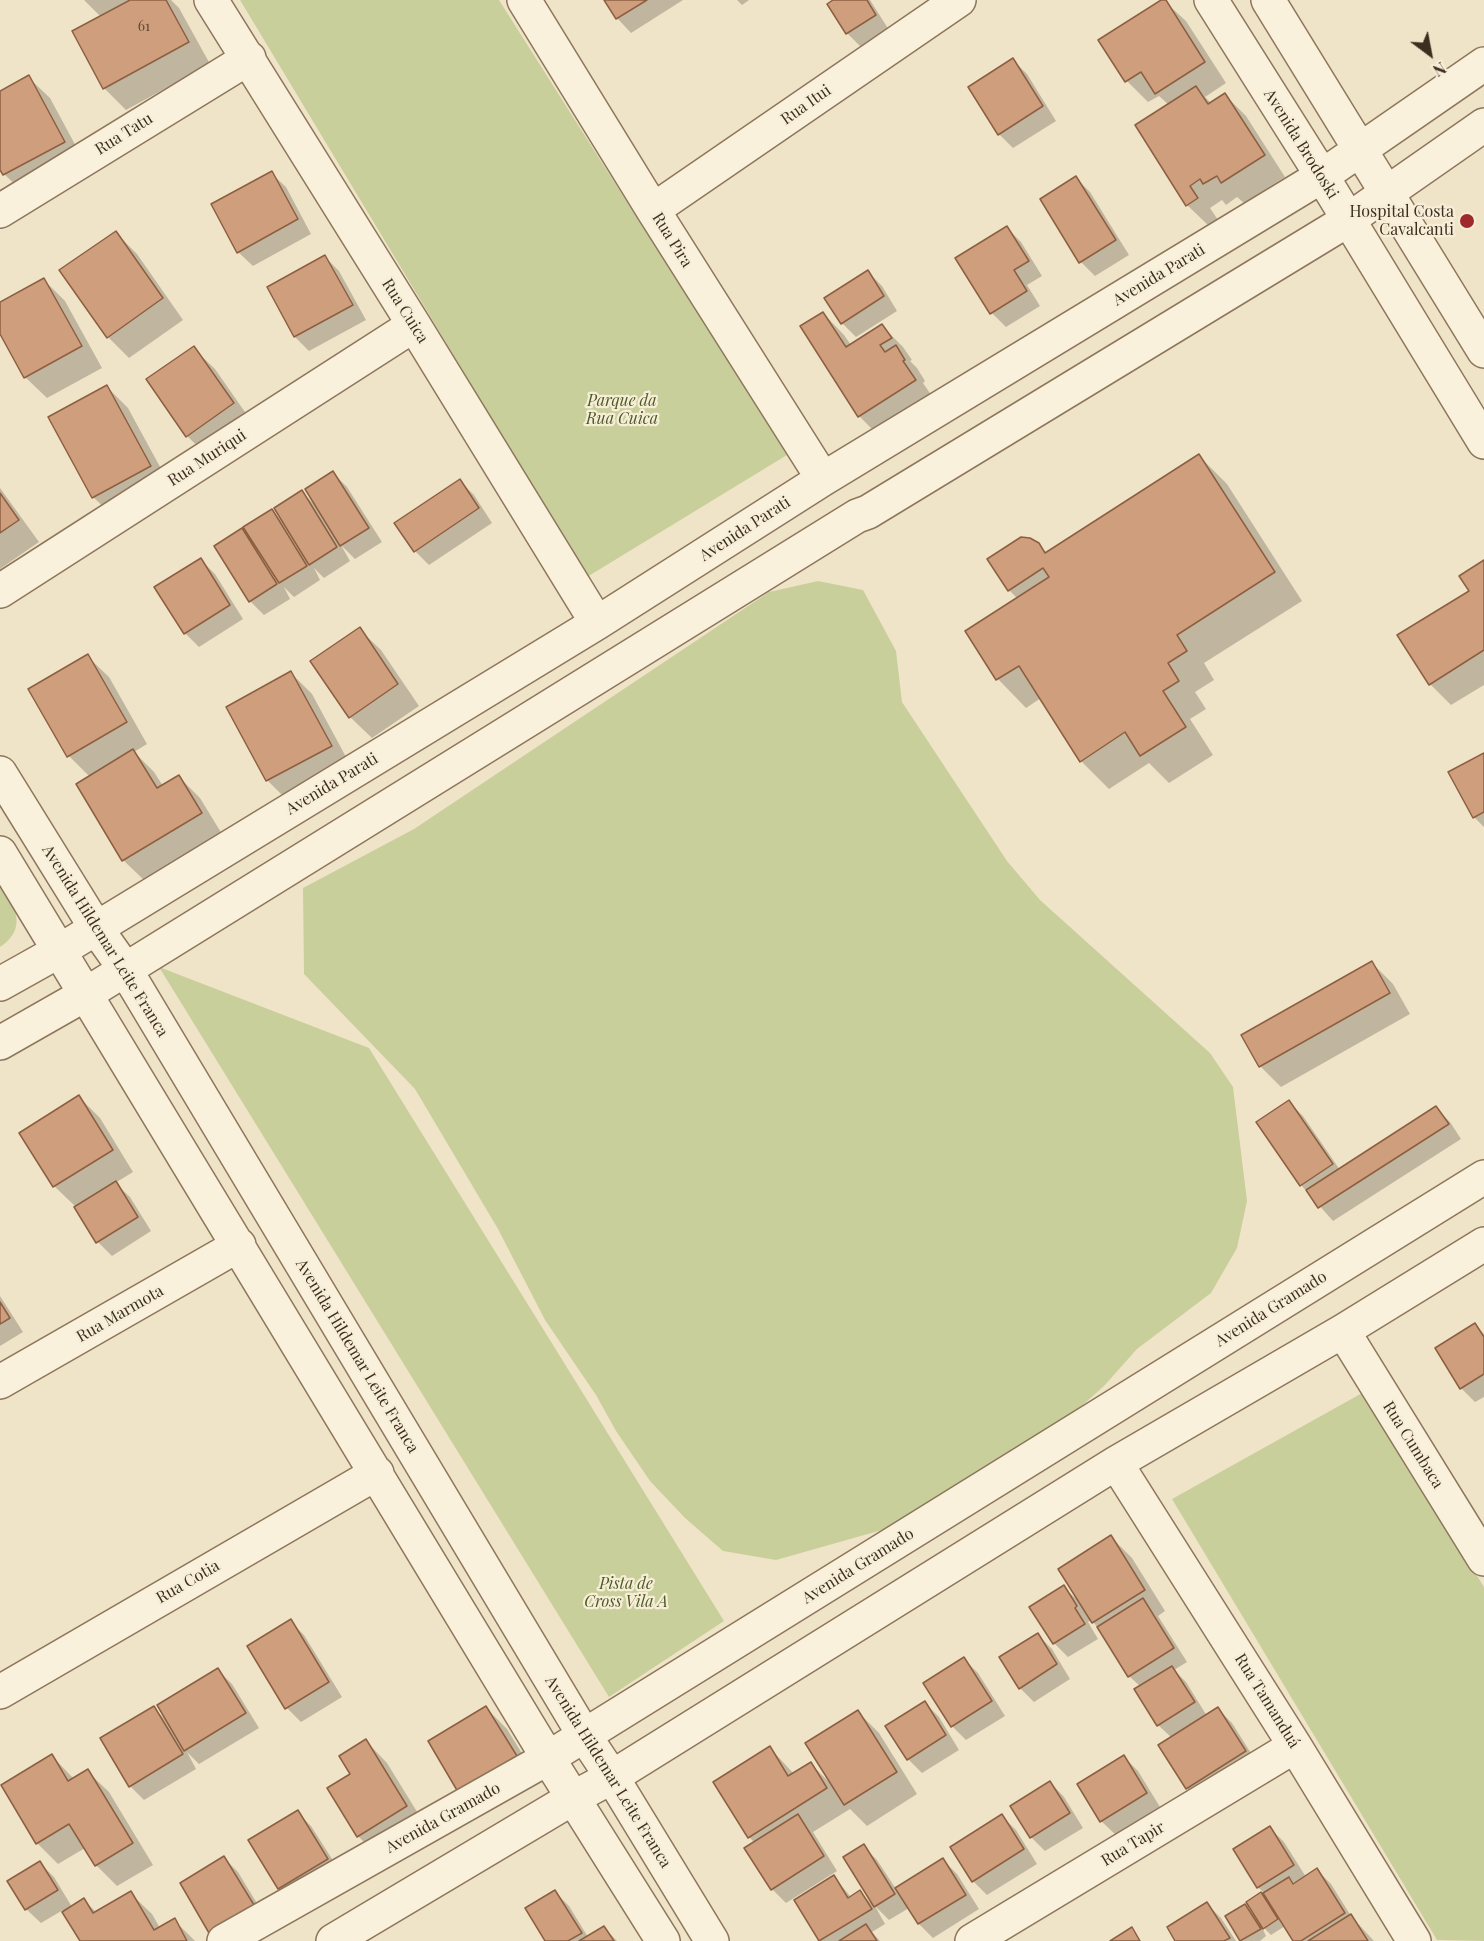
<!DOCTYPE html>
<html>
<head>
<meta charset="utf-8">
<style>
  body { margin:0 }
  #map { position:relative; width:1484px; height:1941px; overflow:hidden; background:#f0e4c8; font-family:"Playfair Display",serif }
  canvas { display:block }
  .north { position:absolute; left:1400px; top:24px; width:60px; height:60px; -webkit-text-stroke:4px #f7eed8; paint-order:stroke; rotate:148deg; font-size:16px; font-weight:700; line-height:24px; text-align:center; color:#3d2e20 }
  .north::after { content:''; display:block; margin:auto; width:21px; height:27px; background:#3d2e20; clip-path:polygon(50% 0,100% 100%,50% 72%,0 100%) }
</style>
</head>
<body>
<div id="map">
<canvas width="1484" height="1941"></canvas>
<div class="north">N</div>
</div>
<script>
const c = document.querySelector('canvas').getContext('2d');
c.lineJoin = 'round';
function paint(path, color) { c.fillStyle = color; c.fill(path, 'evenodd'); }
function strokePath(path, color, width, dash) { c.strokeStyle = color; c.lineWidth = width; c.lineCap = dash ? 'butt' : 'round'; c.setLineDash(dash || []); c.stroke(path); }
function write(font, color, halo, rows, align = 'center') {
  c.font = font + ' "Playfair Display",serif'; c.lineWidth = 4.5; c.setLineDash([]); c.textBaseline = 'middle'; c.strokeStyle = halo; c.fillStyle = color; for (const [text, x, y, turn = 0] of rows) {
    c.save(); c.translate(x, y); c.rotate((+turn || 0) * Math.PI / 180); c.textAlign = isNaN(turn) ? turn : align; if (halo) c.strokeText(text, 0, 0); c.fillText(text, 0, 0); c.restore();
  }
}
paint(new Path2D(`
  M240,0h259l288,455 -200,122z
  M818,581l45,9 33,61 6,51 105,159 33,39 170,153 23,34 14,114 -10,47 -26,45 -74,56 -33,37 -38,34 -139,88 -45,22 -106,30 -53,-9 -38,-33 -35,-37 -34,-50 -20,-36 -51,-75 -47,-91 -83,-140 -111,-115 -1,-86 111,-59 355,-237z
  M0,881c14,23 29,47 0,66z
  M159,967l210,81 355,573 -115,76z
  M1364,1392l120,195v354l-47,-1 -265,-441z`), '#c9cf9b');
paint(new Path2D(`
  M84,0h87l8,8 31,56 -84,46 -22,-22 -30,-56 27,-15z
  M606,0h77l-52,33 -14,-15z
  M737,0h12l-7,5z
  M836,0h34l19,30 -28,17 -14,-14z
  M1163,0l23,21 40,62 -21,14 6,6 14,-8 21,21 39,61 -41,26 -7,-6 -11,8 -4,-5 -12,8 8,12 -9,6 -22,-21 -18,-100 -10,-9 -11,6 -21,-21 -27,-41z
  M1013,60l14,14 29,47 -43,27 -14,-14z
  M28,77l22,21 35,65 -59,32 -22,-21 -4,-8v-74z
  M271,173l15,14 25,47 -58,32 -15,-14z
  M1076,178l14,14 39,63 -34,21 -14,-14 -39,-62z
  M1007,228l14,14 21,34 -15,9 13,21 -34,21 -14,-14 -35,-55z
  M116,233l21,21 46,66 -54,38 -21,-21z
  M325,257l14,14 27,49 -57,31 -14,-14 -26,-50z
  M868,272l14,14 15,25 -41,26 -14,-14z
  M44,280l21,21 37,67 -55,30 -22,-21 -25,-46v-27z
  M823,313l21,22 7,10 31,-19 21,21 9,13 -2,1 7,7 8,13 -2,2 13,19 -55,36 -22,-22 -57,-90z
  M193,348l22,21 39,56 -45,32 -22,-21 -39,-57z
  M107,387l21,21 43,79 -56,31 -22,-21z
  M1199,456l28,28 75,117 -98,62 10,17 -19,12 11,17 -16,10 23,36 -44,28 -20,-20 -40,26 -28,-28 -40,-63 -15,10 -28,-29 -31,-47 51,-33 -9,-9 29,-46 9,9z
  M333,473l14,14 35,55 -27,17 -14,-14 9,16 -26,17 -10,-10 6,12 -26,17 -10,-10 6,12 -26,16 -14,-14 -8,-71 10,10 20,-29 10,10 20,-29 14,14z
  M460,481l14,14 18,28 -63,42 -14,-14z
  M0,488l39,54 -39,27z
  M201,560l14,14 28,45 -44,28 -14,-14z
  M1484,562v123l-33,20 -21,-21z
  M359,629l22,21 38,56 -47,32 -22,-21 -38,-56z
  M87,656l22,21 38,67 -13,8 20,20 9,14 16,-9 21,21 22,36 -77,47 -22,-21 -33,-83 -21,-21 -39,-67z
  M291,673l21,21 40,74 -63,34 -21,-21 -40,-74z
  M1484,754v73l-10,-10z
  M1372,963l21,21 17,30 -129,73 -21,-21z
  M79,1097l21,21 33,54 -18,11 15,14 21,34 -39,25 -14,-14 -22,-35 -22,-21z
  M1289,1102l14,14 37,54 96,-62 14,14 11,17 -128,82 -32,-36 -43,-62z
  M0,1296l23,36 -23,14z
  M1475,1325l9,9v63l-9,5 -14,-14z
  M1111,1537l21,21 33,53 -7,5 29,46 -13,8 12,12 21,34 11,-7 14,14 27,43 -58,36 -14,-14 -15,-50 -14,-13 -17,-38 -12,-11 -28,-45 -10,-11 -3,2 10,17 -30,18 -14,-14 9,-56 17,15z
  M290,1621l14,14 38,62 -41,25 -14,-14z
  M1038,1635l14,14 18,30 -36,23 -14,-14z
  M964,1659l14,14 27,43 -39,24 -14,-14z
  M218,1670l14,14 27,44 -60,36 -12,-12 9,17 -52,31 -14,-14 23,-79 13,13z
  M925,1703l14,14 20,33 -37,23 -14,-14z
  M486,1708l21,21 30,49 -56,34z
  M858,1712l21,21 38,61 -50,32 -17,-17 -37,23 24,39 -51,32 -14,-14 -17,-46 -6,-6 21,-89 24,26 17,-10 21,21z
  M366,1741l21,22 40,65 -48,29 -21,-21 -6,-61z
  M52,1756l22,23 13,-8 22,21 44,73 -36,21 -21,-21 -11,-17 -27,16 -21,-21z
  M1124,1757l14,14 22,36 -44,28 -15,-14z
  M1050,1782l14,15 19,31 -38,23 -14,-14z
  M297,1812l14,14 30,47 -48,29 -14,-14 -29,-47z
  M1002,1816l14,14 21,34 -50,31 -14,-14z
  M1270,1828l14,14 22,35 11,-7 14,14 20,32 23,25h-79l-10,-15 -14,9 -10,-10 5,11 -6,5h-18l-15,-24 18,-11 10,10 6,-22 9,9 -5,-9 -7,-7z
  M863,1846l14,14 19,29 47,-29 14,14 22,35 -46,29 -14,-14 -10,-16 -20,12 -14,-14 10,18 -13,8 8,9h-59l-25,-40 38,-24 17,20 9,-5 14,14z
  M224,1858l14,14 29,48 -85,-36z
  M40,1863l14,14 18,30 12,-7 13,13 33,-20 22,21 8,14 14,-8 21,21h-113l-19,-31 -22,13 -15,-14 -16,-28z
  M555,1892l14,14 19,31 16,-10 13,14h-70z
  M1207,1904l14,14 15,23h-59z`), '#0003');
const building = new Path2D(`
  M130,0h36l23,42 -86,47 -31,-58z
  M604,0h43l-31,19z
  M833,0h34l9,15 -30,19 -19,-30z
  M1161,0h5l39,62 -50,32 -14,-22 -16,10 -27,-42z
  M1013,58l30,48 -45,29 -30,-48z
  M29,75l36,67 -62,33 -3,-5v-79z
  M1196,86l12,18 17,-11 40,62 -44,28 -4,-7 -14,8 -3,-5 -10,7 8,12 -12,8 -51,-81z
  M272,171l26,48 -61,34 -26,-49z
  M1076,176l40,64 -37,23 -39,-64z
  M1007,226l22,35 -15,9 13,21 -37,23 -35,-56z
  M116,231l47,67 -56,40 -48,-68z
  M325,255l28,50 -59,32 -27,-50z
  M868,270l16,26 -43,28 -17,-26z
  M44,278l38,68 -58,32 -24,-44v-32z
  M823,312l23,35 36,-23 10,14 -12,7 5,7 11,-7 9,15 -2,1 13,19 -58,37 -58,-91z
  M194,346l40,57 -48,34 -40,-58z
  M107,385l44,81 -59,32 -44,-81z
  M1199,454l76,118 -98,63 10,16 -19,12 11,18 -16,10 23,36 -46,29 -15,-24 -45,30 -61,-96 -23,14 -31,-49 84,-54 -6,-9 -35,23 -21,-32 34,-22 9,1 9,5 6,10z
  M333,471l36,57 -29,18 -35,-57z
  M460,479l19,29 -65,44 -20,-29z
  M302,490l35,57 -28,18 -35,-57z
  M0,493l19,27 -19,13z
  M272,509l35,57 -28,17 -36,-56z
  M242,528l35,56 -28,18 -35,-56z
  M201,558l29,47 -46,29 -30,-47z
  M1484,560v90l-55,35 -32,-50 72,-44 -10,-15z
  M360,627l38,57 -49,34 -39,-57z
  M88,654l39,68 -60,35 -39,-68z
  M291,671l41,75 -66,35 -40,-74z
  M133,749l24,39 22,-13 23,38 -80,48 -46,-77z
  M1484,753v59l-11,6 -25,-46z
  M1372,961l18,32 -131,74 -18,-32z
  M79,1095l34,55 -60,37 -34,-54z
  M1289,1100l44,64 -33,22 -44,-64z
  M1436,1106l13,18 -131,84 -12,-18z
  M116,1181l22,36 -42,26 -22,-36z
  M0,1302l10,16 -10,6z
  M1475,1323l9,14v37l-24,15 -25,-41z
  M1111,1535l34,55 -53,33 -34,-54z
  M1064,1585l13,21 -2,2 10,16 -32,20 -24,-37z
  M1143,1598l31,50 -46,29 -31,-50z
  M291,1619l38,63 -44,27 -38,-63z
  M1038,1633l19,31 -38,25 -20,-32z
  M964,1657l28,44 -41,26 -28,-44z
  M1172,1666l23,36 -38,24 -23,-37z
  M218,1668l28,45 -62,38 -27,-46z
  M925,1701l21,34 -39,25 -22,-34z
  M154,1706l29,48 -54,33 -29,-49z
  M486,1706l31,50 -59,36 -30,-51z
  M1218,1707l28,44 -60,38 -28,-44z
  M858,1710l39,62 -53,33 -39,-62z
  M366,1739l41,67 -50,31 -30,-49 23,-14 -11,-18z
  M770,1746l18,30 23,-14 16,26 -79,50 -35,-56z
  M52,1754l16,27 20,-12 45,74 -38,23 -26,-42 -33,20 -35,-59z
  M1124,1755l23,38 -47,29 -23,-38z
  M1050,1781l20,32 -40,25 -20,-32z
  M298,1810l30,49 -50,30 -30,-49z
  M798,1814l26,42 -53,34 -27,-42z
  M1002,1814l22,35 -52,33 -22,-35z
  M1270,1826l24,39 -37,23 -24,-39z
  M864,1844l31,50 -21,13 -31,-50z
  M224,1856l30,49 -45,28 -29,-50z
  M943,1858l23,37 -48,29 -23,-36z
  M40,1861l18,29 -33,20 -18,-29z
  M1317,1868l28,45 -44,28h-8l-30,-48 26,-16 4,7z
  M834,1875l14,23 12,-8 12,19 -53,32 -25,-41z
  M555,1890l27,43 -14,8h-23l-20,-33z
  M131,1891l23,39 21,-12 12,23h-107l-18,-29 22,-14 9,15z
  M1261,1892l17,27 -15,10 -17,-27z
  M1207,1902l23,36 -6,3h-49l-8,-14z
  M1245,1904l16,25 -21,12 -15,-25z
  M1351,1914l17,27h-60z
  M866,1924l11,17h-38z
  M604,1926l10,15h-35z
  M1132,1927l8,14h-30z`);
paint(building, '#cf9f7d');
strokePath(building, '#8d5f41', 1.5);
const minor = new Path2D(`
  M211,0l203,325 183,298
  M524,0l129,210 170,269
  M1211,0l111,176 162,266
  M1268,0l216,351
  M653,210l306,-210
  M0,211l249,-153
  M0,591l414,-266
  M0,773l96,155 29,41 459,766 28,42 100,164
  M0,853l548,905 115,183
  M0,984l59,-33 538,-328 226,-144 499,-303 162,-112
  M0,1043l86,-49 771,-478 11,-4 480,-292 136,-95
  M1343,1331l141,228
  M0,1382l239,-137
  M1116,1463l179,283 119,195
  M0,1692l377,-219
  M224,1941l324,-183 936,-581
  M333,1941l240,-143 39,-21 504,-314 227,-132 141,-87
  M972,1941l323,-195`);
strokePath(minor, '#8d765c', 36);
strokePath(minor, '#faf1dc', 33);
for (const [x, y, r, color] of [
  [1467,221,8,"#9e2a2b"]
]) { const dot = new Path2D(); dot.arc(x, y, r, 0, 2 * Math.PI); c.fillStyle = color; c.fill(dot); strokePath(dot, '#f7eed8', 2); }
write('14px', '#624a37', null, [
  ["61",144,27]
]);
write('16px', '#3d2e20', '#f7eed8', [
  ["Rua Itui",806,105,-35],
  ["Rua Tatu",124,134,-32],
  ["Avenida Brodoski",1301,144,58],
  ["Rua Pira",672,240,58],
  ["Avenida Parati",1159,275,-31],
  ["Rua Cuica",405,311,58],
  ["Rua Muriqui",207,458,-33],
  ["Avenida Parati",745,529,-33],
  ["Avenida Parati",332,784,-31],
  ["Avenida Hildemar Leite Franca",105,941,58],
  ["Avenida Gramado",1271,1309,-32],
  ["Rua Marmota",120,1314,-30],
  ["Avenida Hildemar Leite Franca",357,1356,59],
  ["Rua Cumbaca",1413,1445,58],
  ["Avenida Gramado",858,1566,-32],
  ["Rua Cotia",188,1582,-30],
  ["Rua Tamanduá",1267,1701,58],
  ["Avenida Hildemar Leite Franca",608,1772,58],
  ["Avenida Gramado",443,1818,-29],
  ["Rua Tapir",1133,1844,-31]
]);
write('16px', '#3d2e20', '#f7eed8', [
  ["Hospital Costa",1454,212],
  ["Cavalcanti",1454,230]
], 'right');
write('italic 16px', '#4d5a26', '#f7eed8', [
  ["Parque da",622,401],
  ["Rua Cuica",622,419],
  ["Pista de",626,1584],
  ["Cross Vila A",626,1602]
]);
</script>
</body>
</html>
